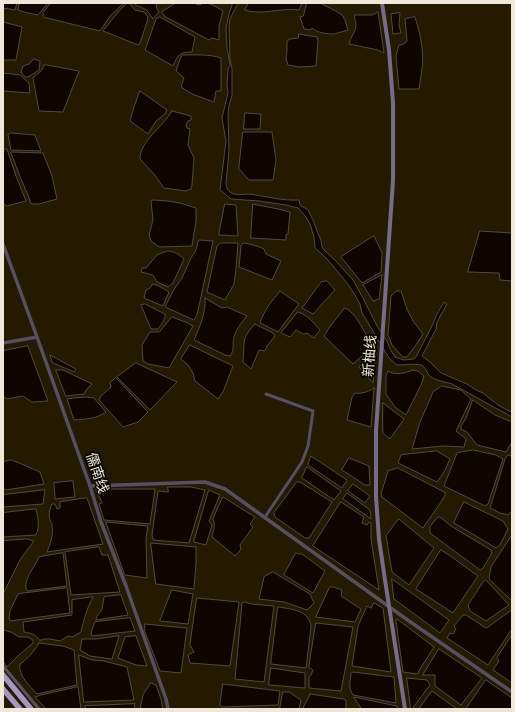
<!DOCTYPE html>
<html>
<head>
<meta charset="utf-8">
<style>
  body { margin:0 }
  #map { position:relative; width:515px; height:712px; overflow:hidden; background:#241a00; font-family:"Public Sans",sans-serif }
  canvas { display:block }
  .frame { position:absolute; inset:0; border:4px solid #efe8d8; pointer-events:none }
</style>
</head>
<body>
<div id="map">
<canvas width="515" height="712"></canvas>
<div class="frame"></div>
</div>
<script>
const c = document.querySelector('canvas').getContext('2d');
c.lineJoin = 'round';
function paint(path, color) { c.fillStyle = color; c.fill(path, 'evenodd'); }
function strokePath(path, color, width, dash) { c.strokeStyle = color; c.lineWidth = width; c.lineCap = dash ? 'butt' : 'round'; c.setLineDash(dash || []); c.stroke(path); }
function write(font, color, halo, rows, align = 'center') {
  c.font = font + ' "Public Sans","Noto Sans SC",sans-serif'; c.lineWidth = 3.5; c.setLineDash([]); c.textBaseline = 'middle'; c.strokeStyle = halo; c.fillStyle = color; for (const [text, x, y, turn = 0] of rows) {
    c.save(); c.translate(x, y); c.rotate((+turn || 0) * Math.PI / 180); c.textAlign = isNaN(turn) ? turn : align; if (halo) c.strokeText(text, 0, 0); c.fillText(text, 0, 0); c.restore();
  }
}
const water = new Path2D(`
  M3,3h14l-2,7 -12,-2z
  M20,3h28l-10,12 -10,-2 -10,-3z
  M51,3h73l-14,13 -10,15 -57,-14v-4z
  M127,3h2l6,7 9,2 4,5 -1,5 -7,21 -2,2 -35,-14 11,-14z
  M134,3h22l1,6 2,3 -6,7c-3,-4 -5,-9 -10,-11 -4,-2 -6,-1 -9,-5z
  M176,3h18l5,2c8,-5 16,1 24,6l-4,15v14l-7,-2 -3,2 -45,-24 -2,-4z
  M233,3h5l-8,16 -1,8 1,32 2,10v27l-3,9 -1,10 1,35 -3,34c1,3 1,6 4,8 5,4 13,2 19,2 16,2 33,7 50,6l1,5 8,5 5,10 4,11 4,9 1,7 3,4 11,10 17,19 10,18 14,28 10,15 3,8 5,8 9,3 9,-1 3,-2 17,-33 3,-8 8,-14 3,2 -10,18 -1,7 -14,27 8,6 11,11 26,11 9,6 7,3 15,12 9,5 5,2v5l-60,-33c-9,-3 -18,-3 -24,-10 -1,-2 -3,-6 -5,-8 -4,-3 -20,-1 -26,-1l-8,-7 -27,-45 -2,-9 -5,-9 -8,-12 -19,-23 -13,-12 -1,-11 -4,-13 -4,-7 -8,-9 -12,-3 -27,-4 -28,-2 -11,-9 6,-49 -4,-23 6,-25 -1,-8 1,-16 2,-4 -3,-17 -1,-20 3,-14z
  M249,3h53l-3,7c-17,-3 -38,6 -54,0z
  M307,3h13l16,8 6,4 3,5 3,10c-5,1 -9,3 -14,4 -6,0 -17,-1 -22,-6l-1,2 -7,-1 -4,-12 3,-1z
  M378,12l6,41 -6,-3 -29,-6c4,-14 10,-12 5,-29h18z
  M400,13l-1,12 2,8 -8,1 -2,-20z
  M160,17l35,20 -3,15c-13,0 -14,3 -19,14l-28,-16 11,-31z
  M415,17c3,10 6,20 7,31 2,13 -1,27 -3,41h-20l-3,-33 3,-11 5,-1 3,-3 -2,-22z
  M3,22l19,5 -6,33h-13z
  M299,34l18,3 1,3 -2,26 -17,1 -11,-2 -2,-7 1,-6v-11l3,-2 8,-1z
  M183,55c12,0 27,-1 38,3v33h-5l-2,11 -22,-8 -11,-7 3,-9 -8,-7 4,-12z
  M34,59l6,2 -1,9 -11,7h-3l-4,-5 2,-6 6,-2z
  M44,65h3l32,6 -16,41 -24,-1 -6,-33 9,-8z
  M3,73l17,2 9,8 1,10 -27,-2z
  M140,91l27,19 -2,4 -9,7 -8,13 -18,-13 4,-14z
  M172,111l19,5v4l-3,1 -2,3 1,4 3,1 -2,16 6,13 -2,27 -1,4 -5,2 -22,-3 -10,-14 -14,-15c-1,-16 24,-34 32,-48z
  M245,113l16,1 -1,15h-16z
  M243,132h29l4,28 -3,20h-24l-10,-11z
  M11,133l24,2 6,16 -30,-1 -3,-15z
  M3,149h4l9,27 10,25 -19,5 -4,-2z
  M11,152l32,1 9,23 5,23 -18,5h-8l-3,-9 -7,-16z
  M154,200l14,1 12,2 16,5v13l-4,25 -33,1 -8,-6 -2,-6 4,-15 -2,-19z
  M225,204l11,1 2,31 -19,-1z
  M253,204l25,5 12,3 -2,22 -2,1v5l-35,-2z
  M480,231l32,2v48l-12,-1 -1,-7 -31,-1z
  M374,236l8,17 -1,19 -19,11 -21,-26z
  M199,240l14,1 -16,74 -3,5 -29,-13 8,-16 9,-13 9,-20 5,-8z
  M221,243h17l-2,26 -2,15 -9,16 -18,-8 10,-46z
  M245,243l12,3 7,3 2,5 15,7 -9,19 -33,-13 2,-21 1,-2z
  M168,251c7,1 11,3 16,8l-11,24 -5,4 -11,-5 -4,-7 -12,-3 1,-4h4l11,-13z
  M382,275l-3,24 -6,2 -10,-16z
  M327,281l8,9 -22,24 -11,-6 19,-26z
  M153,284l4,1 12,7 -6,14 -19,-8 2,-8 4,-2z
  M280,291l19,13 -21,28 -18,-9c4,-13 12,-22 20,-32z
  M397,291h4l6,18 6,12 10,13 -5,8 -11,15h-4l-3,-3 -8,-9 -4,-10 3,-39 2,-2z
  M205,298l17,10 5,-1 20,9c-5,6 -11,13 -13,21 -2,7 1,13 -4,19l-5,-1 -31,-15c6,-14 12,-27 11,-42z
  M145,304l20,10c1,6 -4,10 -7,15h-7l-10,-24z
  M345,308c10,3 19,24 25,33l-7,14 -10,9 -29,-28 5,-8z
  M298,312c10,3 15,10 22,18l-6,8 -7,-5 -4,1 -7,-4 -6,7 -9,-4z
  M172,317l16,6 5,3 -24,42 -21,-4 -5,-3 -1,-16 8,-13h9z
  M255,324l18,9 2,3 -8,10 -2,5 -6,-1 -8,19 -8,-7c1,-8 0,-17 2,-24 2,-5 6,-10 10,-14z
  M190,345l43,21 -10,26 -5,7 -23,-18 -2,-8 -5,-8 -7,-6z
  M28,346l20,55 -16,1 -9,-6 -16,3 -4,-3v-45z
  M376,351l-3,32 -14,-16z
  M50,355l26,14 -2,3 -21,-9z
  M136,363l41,19 -2,2 -25,26 -33,-33z
  M56,370h7l29,14 -5,5 -3,5 -18,2z
  M413,370l5,1 6,5 -3,9 -15,30 -11,-8 -9,-13v-18l2,-5c8,5 16,2 25,-1z
  M116,378l32,34 -10,10 -15,5 -24,-27 2,-4 10,-9 -1,-4z
  M442,386l19,4 10,9 -15,32 10,8 -2,8 -21,-1 -31,3 8,-27 13,-30z
  M374,388l-3,39 -24,-7 5,-23 3,-4c7,1 13,-1 19,-5z
  M86,397l8,1 12,14c-10,7 -20,7 -32,8l-7,-21z
  M473,400l22,15 17,7v20l-6,10 -29,-7 -10,-13 -6,-3v-3l5,-8z
  M383,403l21,16 -14,20 -7,-6z
  M473,450l23,5 7,4 -15,45 -3,2 -41,-20 13,-33z
  M437,451l13,8 -6,13 -7,10 -39,-19 3,-8z
  M508,455l4,1v55l-4,4 -8,-2 -10,-5 15,-49z
  M311,456l36,24 -5,8 -34,-23z
  M349,458l20,8 1,19h-5l-23,-15z
  M12,460l28,12 4,12 -38,6 -3,-2v-26z
  M307,467l34,24 -7,9 -32,-22z
  M398,468l48,25 -5,9 -18,26 -41,-31 -1,-3 7,-23z
  M73,481l2,16 -20,2 -1,-16z
  M297,482h3l32,20 -23,36h-4l-30,-21 -1,-4z
  M353,484l17,12 -5,7 -17,-12z
  M168,487h23l14,3 -16,53 -36,-3 -1,-5 6,-44 10,1z
  M96,489h59l-5,35 -46,-4 -5,-16 3,-1z
  M45,490l-2,14 -40,3v-12z
  M209,490l11,5 -11,26 3,4 -6,20 -12,-3z
  M347,493l23,17 1,9 -28,-20z
  M223,497l32,20 -5,7 3,3 -13,18 1,4 -6,7 -23,-19c1,-7 4,-10 1,-18z
  M87,498l16,46 -56,8c3,-8 7,-18 5,-26 0,-5 0,-1 -2,-6 -2,-5 0,-11 2,-16h3l2,5 3,-1v-6z
  M341,502l23,15 -2,6 5,2 2,-3 2,1v16l8,51 -66,-44z
  M464,502l39,19 5,8 -8,16 -4,3 -42,-25z
  M36,509c2,9 4,17 0,26l-33,2v-24z
  M438,517h2l11,9 40,24 1,3 -9,15 -3,2 -4,-3 -46,-34v-6z
  M399,519l35,29 -25,37 -17,-13 -6,-36z
  M106,522l42,4 -2,12 1,40 -22,-3z
  M512,535v66l-23,-22 2,-12z
  M27,539l7,2 -14,19 -17,34v-53z
  M151,543l45,4v16l-2,26 -38,-5z
  M99,547l3,8h6l12,37 -49,3 -6,-43z
  M441,550l8,5 29,21 -25,37 -37,-24z
  M63,553l4,33 -40,5c-5,-11 8,-24 12,-34z
  M296,553l2,1h4l23,17 -12,22 -29,-18z
  M273,572l37,22 4,9 -7,7 -23,-8 -25,-3 5,-22z
  M392,579l57,41 -9,13 -46,-34z
  M486,580l23,25 -23,16 -16,-10 -2,-6 15,-23z
  M330,587h4l8,3 -1,6 20,13 -6,13 -39,-5z
  M67,588l3,25 -60,8 -1,-3 1,-7 8,-17z
  M172,590l21,4 -5,30 -28,-3z
  M121,595l7,20 -32,5 1,-4 5,-6 2,-13z
  M93,597c-6,11 -9,22 -12,35l-9,5 -4,-1 -8,5 -10,-2h-6l-2,1h-3c-3,-6 -9,-7 -15,-8l-1,-10 49,-7v-15z
  M197,598l42,4 -9,64 -40,-3 -2,-8 6,-3 -4,-7z
  M245,602l6,2 23,2 -10,76 -29,-3 7,-76z
  M374,603l9,5 8,64 -39,-6 6,-40 9,-20 4,2z
  M278,607c13,2 32,3 33,20l-5,41 -35,-4z
  M512,610v19l-24,36 -41,-27 3,-5 3,1 3,-5 -2,-3 9,-11h3l20,13z
  M130,618l5,13 -43,5 -1,-4 4,-10z
  M397,619l37,28 -17,27 -14,-2 -7,-51z
  M316,623l37,4 -12,64 -32,-3v-11l2,-2 2,-5 -4,-3z
  M145,624l42,4 -6,45 -21,-2 -15,-39z
  M3,630l8,2 8,5h9l5,3v3l-14,12 -12,12 -4,-6z
  M512,635v48l-19,-13 6,-9 -2,-3z
  M119,636l-7,23 -22,-3 -10,-6 2,-11h14z
  M136,636l11,30 -11,-1 -18,-7 7,-21z
  M39,643l24,3 11,4 3,35 -40,9c-7,-8 -19,-18 -17,-30 8,-5 14,-13 19,-21z
  M439,649l43,29 -21,27 -26,-19v-11h-12z
  M79,655l13,5 12,1 23,6 7,33 -50,2z
  M271,668l34,5v15l-36,-3z
  M353,672l41,5 2,26 -43,-8c-5,-8 -3,-12 -2,-21z
  M407,678l20,2 3,5 -18,24h-1z
  M486,680l26,18v11h-46z
  M151,683l5,2 5,14 2,10h-23l3,-14z
  M223,684l57,7 -2,14 -56,2 -2,-2z
  M78,687l3,22h-35l-11,-12 6,-2z
  M432,691l25,18h-38z
  M283,692h6l12,8 -2,9h-19z
  M310,694l34,5 2,2v8h-43c1,-5 5,-9 7,-15z
  M354,697l43,9 1,3h-36z
  M135,704l-1,5h-48l-1,-3z`);
paint(water, '#0e0600');
strokePath(water, '#524a41', 1);
strokePath(new Path2D(`
  M265,517l37,-55 6,-16 5,-35 -47,-17
  M3,666l36,43`), '#554f61', 3);
strokePath(new Path2D(`
  M3,244l34,93 53,149 11,36 25,64 30,85 10,28 2,10
  M3,343l34,-6
  M90,486l115,-4 20,7 184,132 103,71`), '#554f61', 3.5);
strokePath(new Path2D(`
  M382,3l7,47 4,53v77l-17,251v66l3,42 6,41 20,129`), '#756c8a', 4);
strokePath(new Path2D(`
  M3,675l28,34
  M3,689l17,20`), '#a597c5', 5.5);
write('14px', '#efe8d8', '#090600', [
  ["新柚线",370,356,-86],
  ["儒南线",97,473,71]
]);
</script>
</body>
</html>
